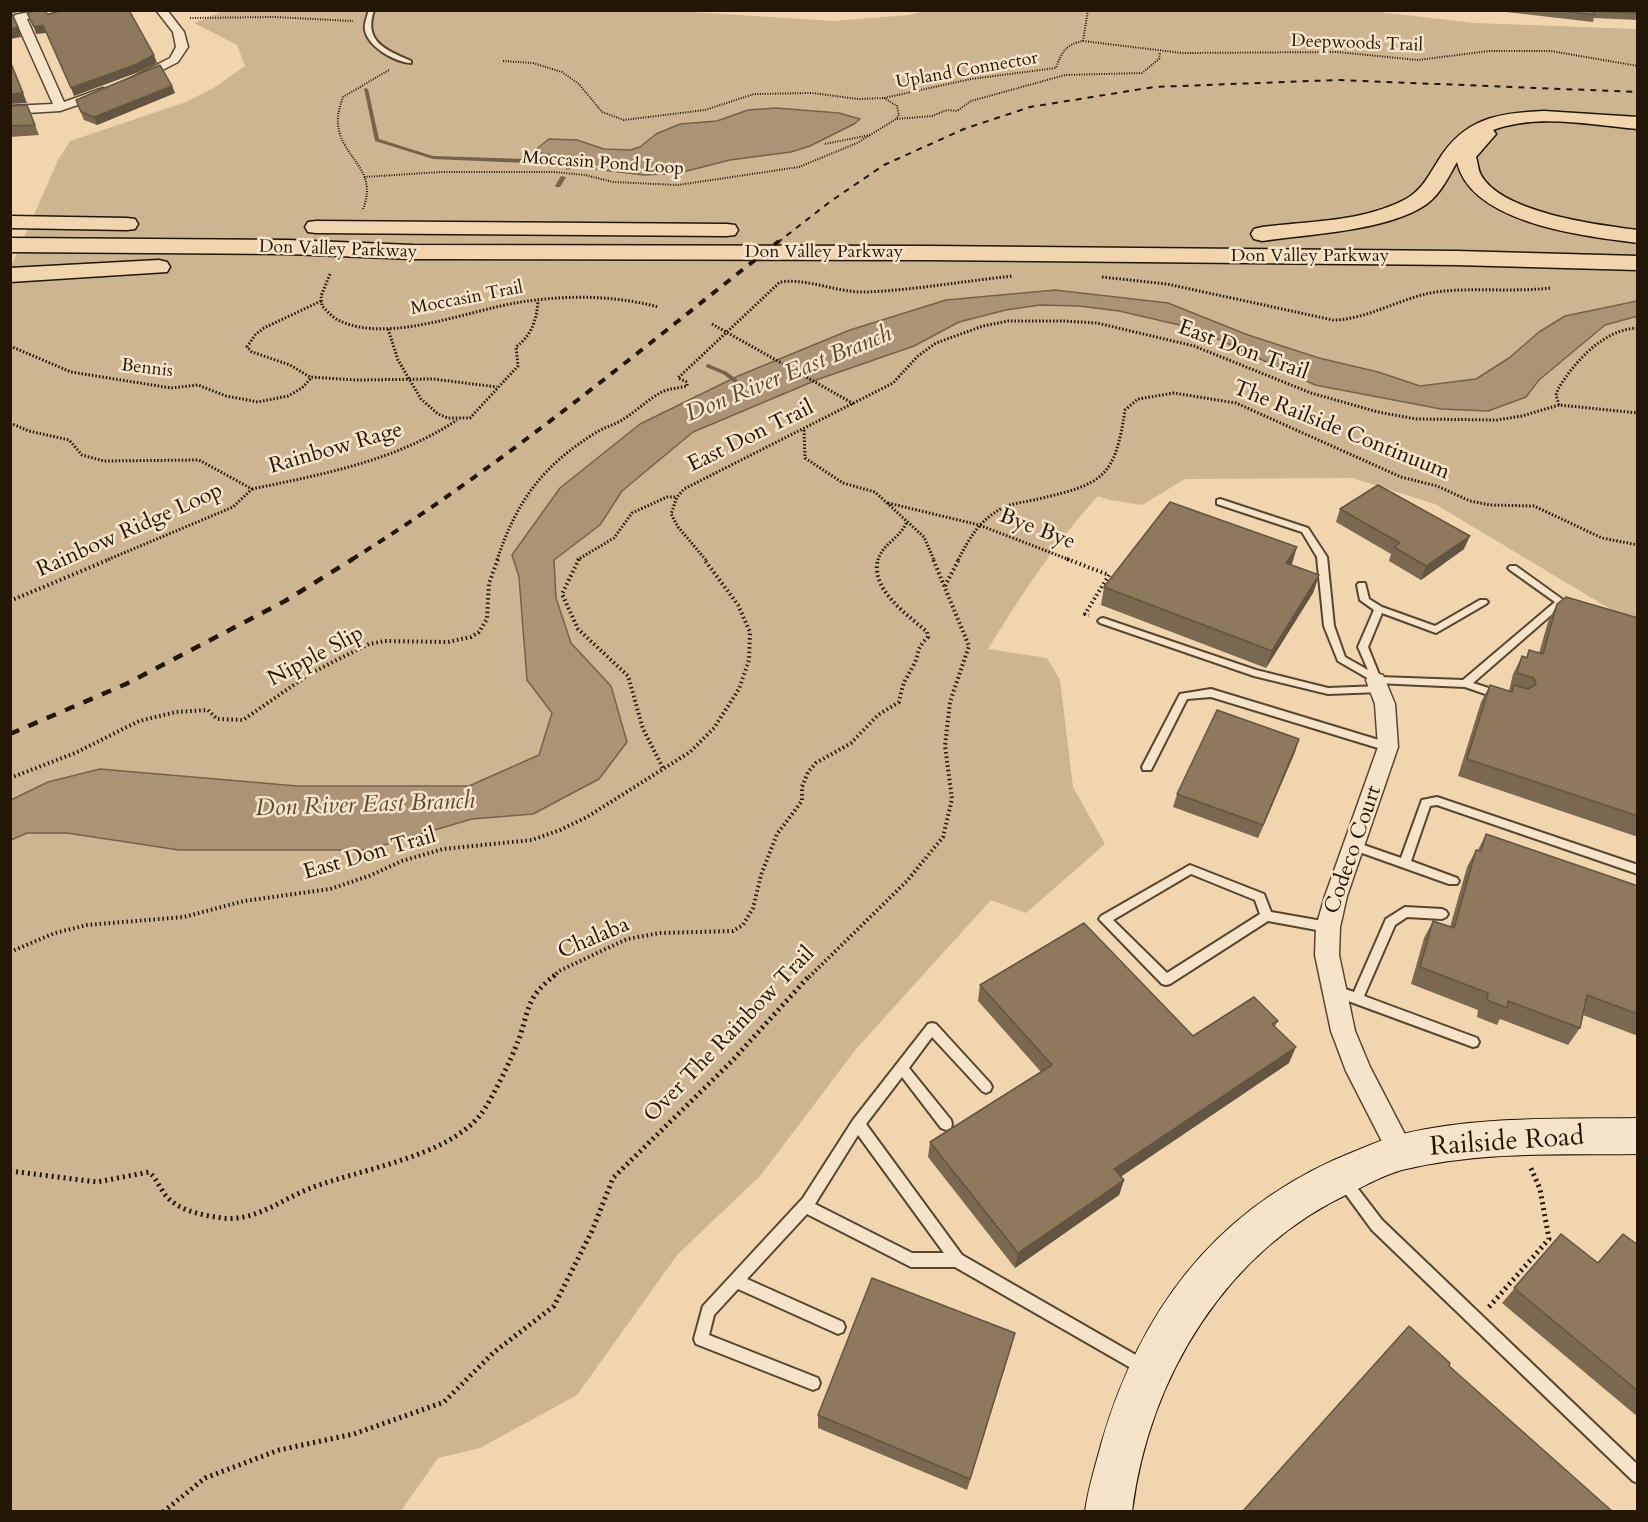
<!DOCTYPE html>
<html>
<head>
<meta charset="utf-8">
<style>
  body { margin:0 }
  #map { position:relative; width:1648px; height:1522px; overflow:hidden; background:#f1d5ae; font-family:Cardo,serif }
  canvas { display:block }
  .frame { position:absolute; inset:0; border:12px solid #231605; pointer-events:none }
</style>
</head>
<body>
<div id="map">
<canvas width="1648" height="1522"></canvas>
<div class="frame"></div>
</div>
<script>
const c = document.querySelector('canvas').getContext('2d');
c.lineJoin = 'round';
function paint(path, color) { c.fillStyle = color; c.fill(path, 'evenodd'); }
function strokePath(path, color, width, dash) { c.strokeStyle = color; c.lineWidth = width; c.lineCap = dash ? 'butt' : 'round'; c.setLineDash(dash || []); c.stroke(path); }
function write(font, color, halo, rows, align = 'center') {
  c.font = font + ' Cardo,serif'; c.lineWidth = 5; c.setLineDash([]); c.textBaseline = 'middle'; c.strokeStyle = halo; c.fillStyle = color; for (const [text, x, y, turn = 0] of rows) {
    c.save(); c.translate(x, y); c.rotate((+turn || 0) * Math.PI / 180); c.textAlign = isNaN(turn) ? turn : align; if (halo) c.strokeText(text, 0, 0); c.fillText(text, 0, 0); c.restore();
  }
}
paint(new Path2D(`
  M225,10h434l175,11 74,-6 19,-5h435l113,13 162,6v596l-202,-121 -83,-26 -167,1 -43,26 -33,-5 -11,-4c-43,47 -77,99 -110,153l59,9 13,22 13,107 32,57 -79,69 -35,-13 -135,149 -95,126 -84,80 -100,140 -97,53 -42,10 -37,53 -390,1v-1245l47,-107 12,-19 113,-38 29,-14 33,-23 -8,-21 -43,-22z`), '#ceb591');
const water = new Path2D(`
  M776,108l63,5 21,6 -6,5 -44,22 -19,6 -61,8 -51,13 -35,2 -90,-11 -2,-8 -18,-5 15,-12 28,1 27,9 26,1 10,-3 16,-13 24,-10 37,-3 31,-11z
  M1055,290l113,13 80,32 71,23 59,14 42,14 56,-7 33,-21 30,-26 26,-16 72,-15 1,15 -33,9 -66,55 -13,17 -38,14 -47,-2 -126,-24 -118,-56 -78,-18 -40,-5 -39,-1 -34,5 -47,12 -45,24 -95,33 -126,53 -71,59 -22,34 -46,35 2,38 15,45 40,43 16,56 -28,37 -66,35 -61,5 -105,31h-188l-112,-17h-40l-16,7v-40l37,-18 52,-13 197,17h172l70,-31 13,-42 -25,-33 -8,-103 -7,-22 48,-67 80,-64 98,-48 112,-46 96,-30z`);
paint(water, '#ab9475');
strokePath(water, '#756248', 1.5);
paint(new Path2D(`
  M364,88l4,1 11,50 54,17 93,3 26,-5 3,2 -29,7 -93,-4 -58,-18z
  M570,164l3,2 -2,3 -5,1 1,-4z
  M561,176l5,1 -6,10h-4l-1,-1z
  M708,364l19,8 17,13 -1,1h-4l-16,-12 -17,-7v-2z`), '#756248');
const lane = new Path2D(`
  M369,10h5c-11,32 12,40 37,51v2c-16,-1 -43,-16 -46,-33 -1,-7 2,-13 4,-20z
  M1220,499l88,29 19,29 7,69 11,31 23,13 -10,-23 16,-37 -14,-10 -3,-15 2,-2h6l4,16 13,8 53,19 45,-26h6l2,2 -2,2 -50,29 -54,-20 -14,34 12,30 83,3 92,-78 -45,-32 -2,-2 2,-2h6l50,36 -93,81 31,10 1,2 -1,2 -4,2 -35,-12 -89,-4 -38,-22 -14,-35 -7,-69 -15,-25 -85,-28v-4z
  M1103,618l153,52 72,18 52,-2 5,3 -5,3 -52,2 -74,-18 -154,-53 -2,-2 2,-2z
  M1211,689l181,55 1,3 -5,4 -177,-54 -24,2 -36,71h-8l-1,-3 38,-73z
  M1437,797l201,68v9l-201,-69 -7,1 -19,55 46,17 2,3 -2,3h-8l-98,-35 -2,-3 2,-3 4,-1 46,16 21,-58z
  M1190,865l74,29 7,18 57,10 4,2 2,3 -2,3 -4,2 -60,-11 -98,63 -4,1 -4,-1 -63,-65 2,-3zM1191,874l64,26 5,14 -93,59 -54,-53z
  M1405,907l37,2 4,2 2,3 -2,3 -4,2 -35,-2 -12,8 -31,71 113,42 2,4 -2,4 -4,1 -141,-52 -2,-4 2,-4 4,-1 18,6 32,-73z
  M932,1023l4,1 54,59 2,4 -2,4 -4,2 -4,-2 -50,-54 -23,31 42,52 1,4 -1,4 -5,2 -5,-2 -39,-51 -36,47 96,131 186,107 2,5 -2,5 -5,2 -5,-2 -183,-105h-44l-104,-53 -60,65 96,43 2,5 -2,5 -5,2 -100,-45 -24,26 -5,20 109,43 2,5 -2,5 -5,2 -117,-46 -2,-5 9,-33 100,-108 50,-78 75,-96zM858,1135l86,118h-32l-97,-49z
  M1344,1175l5,2 33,43 256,245v18l-5,-2 -261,-251 -33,-45 -2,-4 2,-4z`);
const street = new Path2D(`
  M38,10h26l-37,9 37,83 39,-14 4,1v6l-47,16 -50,3v-8l43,-2 -39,-87 1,-2z
  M156,10h11l17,22 4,15 -10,15 -39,20h-8v-4l39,-20 6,-11 -3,-15z
  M1376,673l7,2 12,29 3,43 -51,149 -7,31 -1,28 16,76 15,36 44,85 -4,9 -9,3 -9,-3 -46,-90 -15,-40 -16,-76 1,-28 9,-31 53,-149 -3,-43 -9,-24 3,-5z`);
const secondary = new Path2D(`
  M1638,1118v36c-79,1 -159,-3 -236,16 -18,5 -34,14 -50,22 -126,58 -203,185 -220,320h-47c3,-24 11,-48 17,-71 38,-128 109,-225 232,-281 22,-9 45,-20 68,-26 77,-18 157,-15 236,-16z`);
const highway = new Path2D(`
  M1544,111l94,6v12c-46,-4 -101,-16 -145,1l3,4 -20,23c2,6 2,13 5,18 21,38 117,50 157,55v13c-53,-7 -167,-19 -181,-81 -8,14 -16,31 -29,41 -37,28 -120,31 -166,38l-8,-2 -3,-5 3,-5 8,-2c47,-6 101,-5 144,-28 16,-9 23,-24 32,-38 26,-43 60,-48 106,-50z
  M10,216l117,2 8,1 3,5 -3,5 -8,1 -117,-2z
  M316,221l411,3 8,1 3,5 -3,5 -8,1 -411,-3 -8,-1 -3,-5 3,-5z
  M10,238l278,2 125,5 515,1 528,5 182,5v14l-182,-5 -528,-5 -515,-1 -125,-5 -278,-2z
  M159,260l8,2 3,5 -3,5 -157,10v-14z`);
strokePath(lane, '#56462f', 4);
strokePath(street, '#56462f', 3);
strokePath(secondary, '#231605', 2);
strokePath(highway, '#231605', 3);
strokePath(new Path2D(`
  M190,18l84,-1 79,4
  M1083,41l5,-31
  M503,61l30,2 29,9 17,12 23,28 22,8 81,-10 49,-16 58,-1 46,6 26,-1 87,-19 85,-11c5,-15 10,-24 27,-27l99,12 155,-1 81,8 71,-9h62l87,15
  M897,119l35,-3 15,-6 10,1 14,-10 94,-26 77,-2 17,-14 1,-7
  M825,144l45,-9
  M364,177l77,-5h113l31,3 28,7 65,3 121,-18 58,-24 39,-24 3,-4 -2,-9 -13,-8
  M363,209c16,-40 -21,-50 -25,-84 -1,-10 2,-19 5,-28l46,-27`), '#231605', 2, [1, 1.5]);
strokePath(new Path2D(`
  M330,274l-9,22 1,10c5,5 11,12 18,15 50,23 129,-11 181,-19 46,-7 92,-7 137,5
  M1102,277l65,7 166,36c36,0 73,-26 111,-29 36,-3 71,1 107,-3
  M321,301l-57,27 -9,7 -8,12 5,5 38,13 20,12 46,3 77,-1 64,8
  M712,324l142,80
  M388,329l10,31 23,39 17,15 10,4h22l48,-52 -2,-19c16,-12 21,-28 22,-47
  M10,346l61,26 100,16 27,-3 28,11 32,6 30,-6 14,-8 10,-11
  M1559,405l-3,-10 2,-6c17,-28 46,-60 80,-61
  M10,423l19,8 40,9 13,15 22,6 95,-1 53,29 -19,18 -126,53
  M804,430l1,28 38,25 32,9 49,45 10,23
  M252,489c72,-15 143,-28 205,-69
  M888,503l91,22 91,35
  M497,560c20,-60 46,-95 100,-128 8,-5 17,-7 25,-12 15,-9 27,-22 42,-29 8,-3 16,-3 23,-5v-4l-9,-4 102,-96c29,-4 57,11 86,10 49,-2 98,-11 147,-16
  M577,560l37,-22 18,-25 35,-16h10
  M706,560l-28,-33 -7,-13 6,-17 7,-8 209,-106 25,-27 18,-13 47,-17 25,-5h56l33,2 97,23 117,47 67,19 38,7 81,1 25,-4 37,-11 79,8
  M878,560c4,-16 24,-23 29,-39
  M958,560c13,-24 20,-38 44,-52 10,-5 25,-6 36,-9 65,-15 77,-21 87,-89l13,-11 36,-6 62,10 165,74 36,9 33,15 20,4 44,1 68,32 36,7`), '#231605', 3, [1.5, 2]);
strokePath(new Path2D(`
  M579,559l-17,35 16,35 50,47 15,53 21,41
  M1067,559l42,16 -24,39 4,1
  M945,586l14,-27
  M10,601l100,-42
  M10,778l65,-25 64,-32 37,-9 32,-2 9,9 26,1 68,-47 58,-29 16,-3 63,1 23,-5 8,-5 8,-13 2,-36 9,-24
  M10,952l45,-19 32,-8 97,-8 60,-16 86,-12 39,-13 33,-15 41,-12 89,-9 28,-10 27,-13 103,-65 24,-24 25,-39 10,-29 1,-28 -12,-27 -34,-46
  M553,977l6,-6 68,-32 33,-6 73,-2 10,-6 10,-17 8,-33 16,-41 25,-33v-14l6,-15 8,-9 35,-20 27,-28 21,-13c4,-20 5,-19 14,-36 8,-14 1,-15 15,-29l-1,-5c-20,-18 -57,-42 -49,-73
  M809,977l98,-96 36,-44 9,-38 -7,-53 5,-44 19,-56 -36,-87`), '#231605', 4, [1.5, 3]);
strokePath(new Path2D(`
  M10,1171l87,11 52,-10c7,6 8,11 13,18 11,20 39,25 60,28 33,4 60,-19 89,-30 49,-19 137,-31 170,-74 10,-13 31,-56 37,-73 7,-16 8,-36 20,-50 5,-6 11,-11 17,-16
  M1489,1307l60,-68 -9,-50 -10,-23
  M163,1512l42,-34 74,-28 75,-16 90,-32 49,-49 61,-47 38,-75 21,-53 118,-116 79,-87`), '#231605', 5, [2, 4]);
paint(lane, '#f6e4ca');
paint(street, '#f6e4ca');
paint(secondary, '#f6e4ca');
paint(highway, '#f1d5ae');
strokePath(new Path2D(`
  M777,243l54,-42 53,-36 80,-36 66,-22 124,-20 183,-7 301,12`), '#231605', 2, [6, 6]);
strokePath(new Path2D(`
  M351,560c151,-94 288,-209 428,-319`), '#231605', 4, [8, 8]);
strokePath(new Path2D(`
  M10,734l116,-50 159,-83 68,-42`), '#231605', 4.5, [10, 10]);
paint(new Path2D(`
  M1489,10h149v10l-44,-2 -1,4z
  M172,86l3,7 -78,32 -13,-5 -8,-20z
  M27,105l12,30 -29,2v-31z
  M1340,509l124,40 -43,31 -32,-19 2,-7 -55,-32z
  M1319,575l-6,18 -47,75 -165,-63 3,-18z
  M1557,604l81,14v219l-180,-61 23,-74 9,-17 19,6 4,-17 9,-18 4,2 3,-8 10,3 9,-31z
  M1299,739l-4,13 -37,86 -85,-31 4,-13z
  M1486,834l152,52v150l-55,-21 -3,13 -12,17 -68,-26 -3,6 -20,-8 1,-7 -67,-26 13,-46 9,-17 17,6 17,-60 9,-17h2z
  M980,985l213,51 85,-15 -3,5 14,37 -168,113 3,4 -5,15 -104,73 -87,-111 2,-15 111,-70 -63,-71z
  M1561,1234l36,29 26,-29 15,11v172l-136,-114z
  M1011,1347l-44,143 -149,-62v-13z`), '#7a6850');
paint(new Path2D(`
  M10,10h16l-16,4z
  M43,25l3,8 -10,1 -2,-7z
  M18,27l3,10 -11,2v-10z
  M154,55l3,8 -18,9 -65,24 -3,-8z
  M10,60l17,43 -17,1z
  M172,86l3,7 -78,32 -3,-8z
  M1470,536l-6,13 -43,31 5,-14z
  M1297,547l-5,17 -11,17 5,-18z
  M1319,575l-6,18 -47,75 6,-17z
  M1299,739l-4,13 -37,86 5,-13z
  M1296,1047l-7,16 -179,121 4,-15z
  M1124,1180l-5,15 -104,73 3,-15z
  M1015,1333l-4,14 -44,143 3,-11z`), '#635541');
const building = new Path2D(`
  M39,10h4l5,4 18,-4h63l25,45 -17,9 -66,24 -28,-63 -9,2 -7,-14z
  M1554,10h84v3l-45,-2 2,4z
  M10,14h2l6,13 -8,2z
  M10,61l13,32 -13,1z
  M160,65l12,21 -78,31 -13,-5 -5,-12z
  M27,105l8,20 -25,1v-20z
  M1378,485l92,51 -44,30 -32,-19 6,-4 -60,-34z
  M1170,502l127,45 -11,16 33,12 -47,76 -168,-64z
  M1566,597l72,21v198l-171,-57 23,-74 22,7 2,-7 14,4 8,-5 -2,-6 -17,-5 5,-17 5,2 2,-8 14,4 14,-50z
  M1217,710l82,29 -36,86 -86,-31z
  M1486,834l152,52v128l-51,-19 -7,33 -72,-27 -1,7 -20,-8 1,-7 -68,-26 13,-46 21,7 22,-78 5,1z
  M1084,923l109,113 61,-39 24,24 -6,3 24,23 -182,122 10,11 -106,73 -88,-111 122,-77 -72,-80z
  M1561,1234l37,29 25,-29 15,11v146l-124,-103z
  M872,1278l143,55 -45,146 -152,-64z
  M1409,1326l41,37 -1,3 164,146h-371z`);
paint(building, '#8e795d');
strokePath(building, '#635541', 1.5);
write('18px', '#231605', '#f6e4ca', [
  ["Deepwoods Trail",1357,44,2],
  ["Upland Connector",967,71,-10],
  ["Moccasin Pond Loop",603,164,4],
  ["Don Valley Parkway",338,250,2],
  ["Don Valley Parkway",824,253],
  ["Don Valley Parkway",1310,257],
  ["Moccasin Trail",467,299,-11],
  ["Bennis",147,369,7]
]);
write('22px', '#231605', '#f6e4ca', [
  ["East Don Trail",1243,351,20],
  ["The Railside Continuum",1341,431,22],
  ["East Don Trail",751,437,-26],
  ["Rainbow Rage",336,449,-16],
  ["Bye Bye",1037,530,21],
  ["Rainbow Ridge Loop",130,531,-24],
  ["Nipple Slip",316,657,-28],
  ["Codeco Court",1354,850,-71],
  ["East Don Trail",370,855,-16],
  ["Chalaba",594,939,-23],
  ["Over The Rainbow Trail",730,1035,-46]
]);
write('italic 24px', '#594832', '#f6e4ca', [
  ["Don River East Branch",789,375,-22],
  ["Don River East Branch",365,806,-2]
]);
write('27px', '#231605', '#f6e4ca', [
  ["Railside Road",1507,1143,-4]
]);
</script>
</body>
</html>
